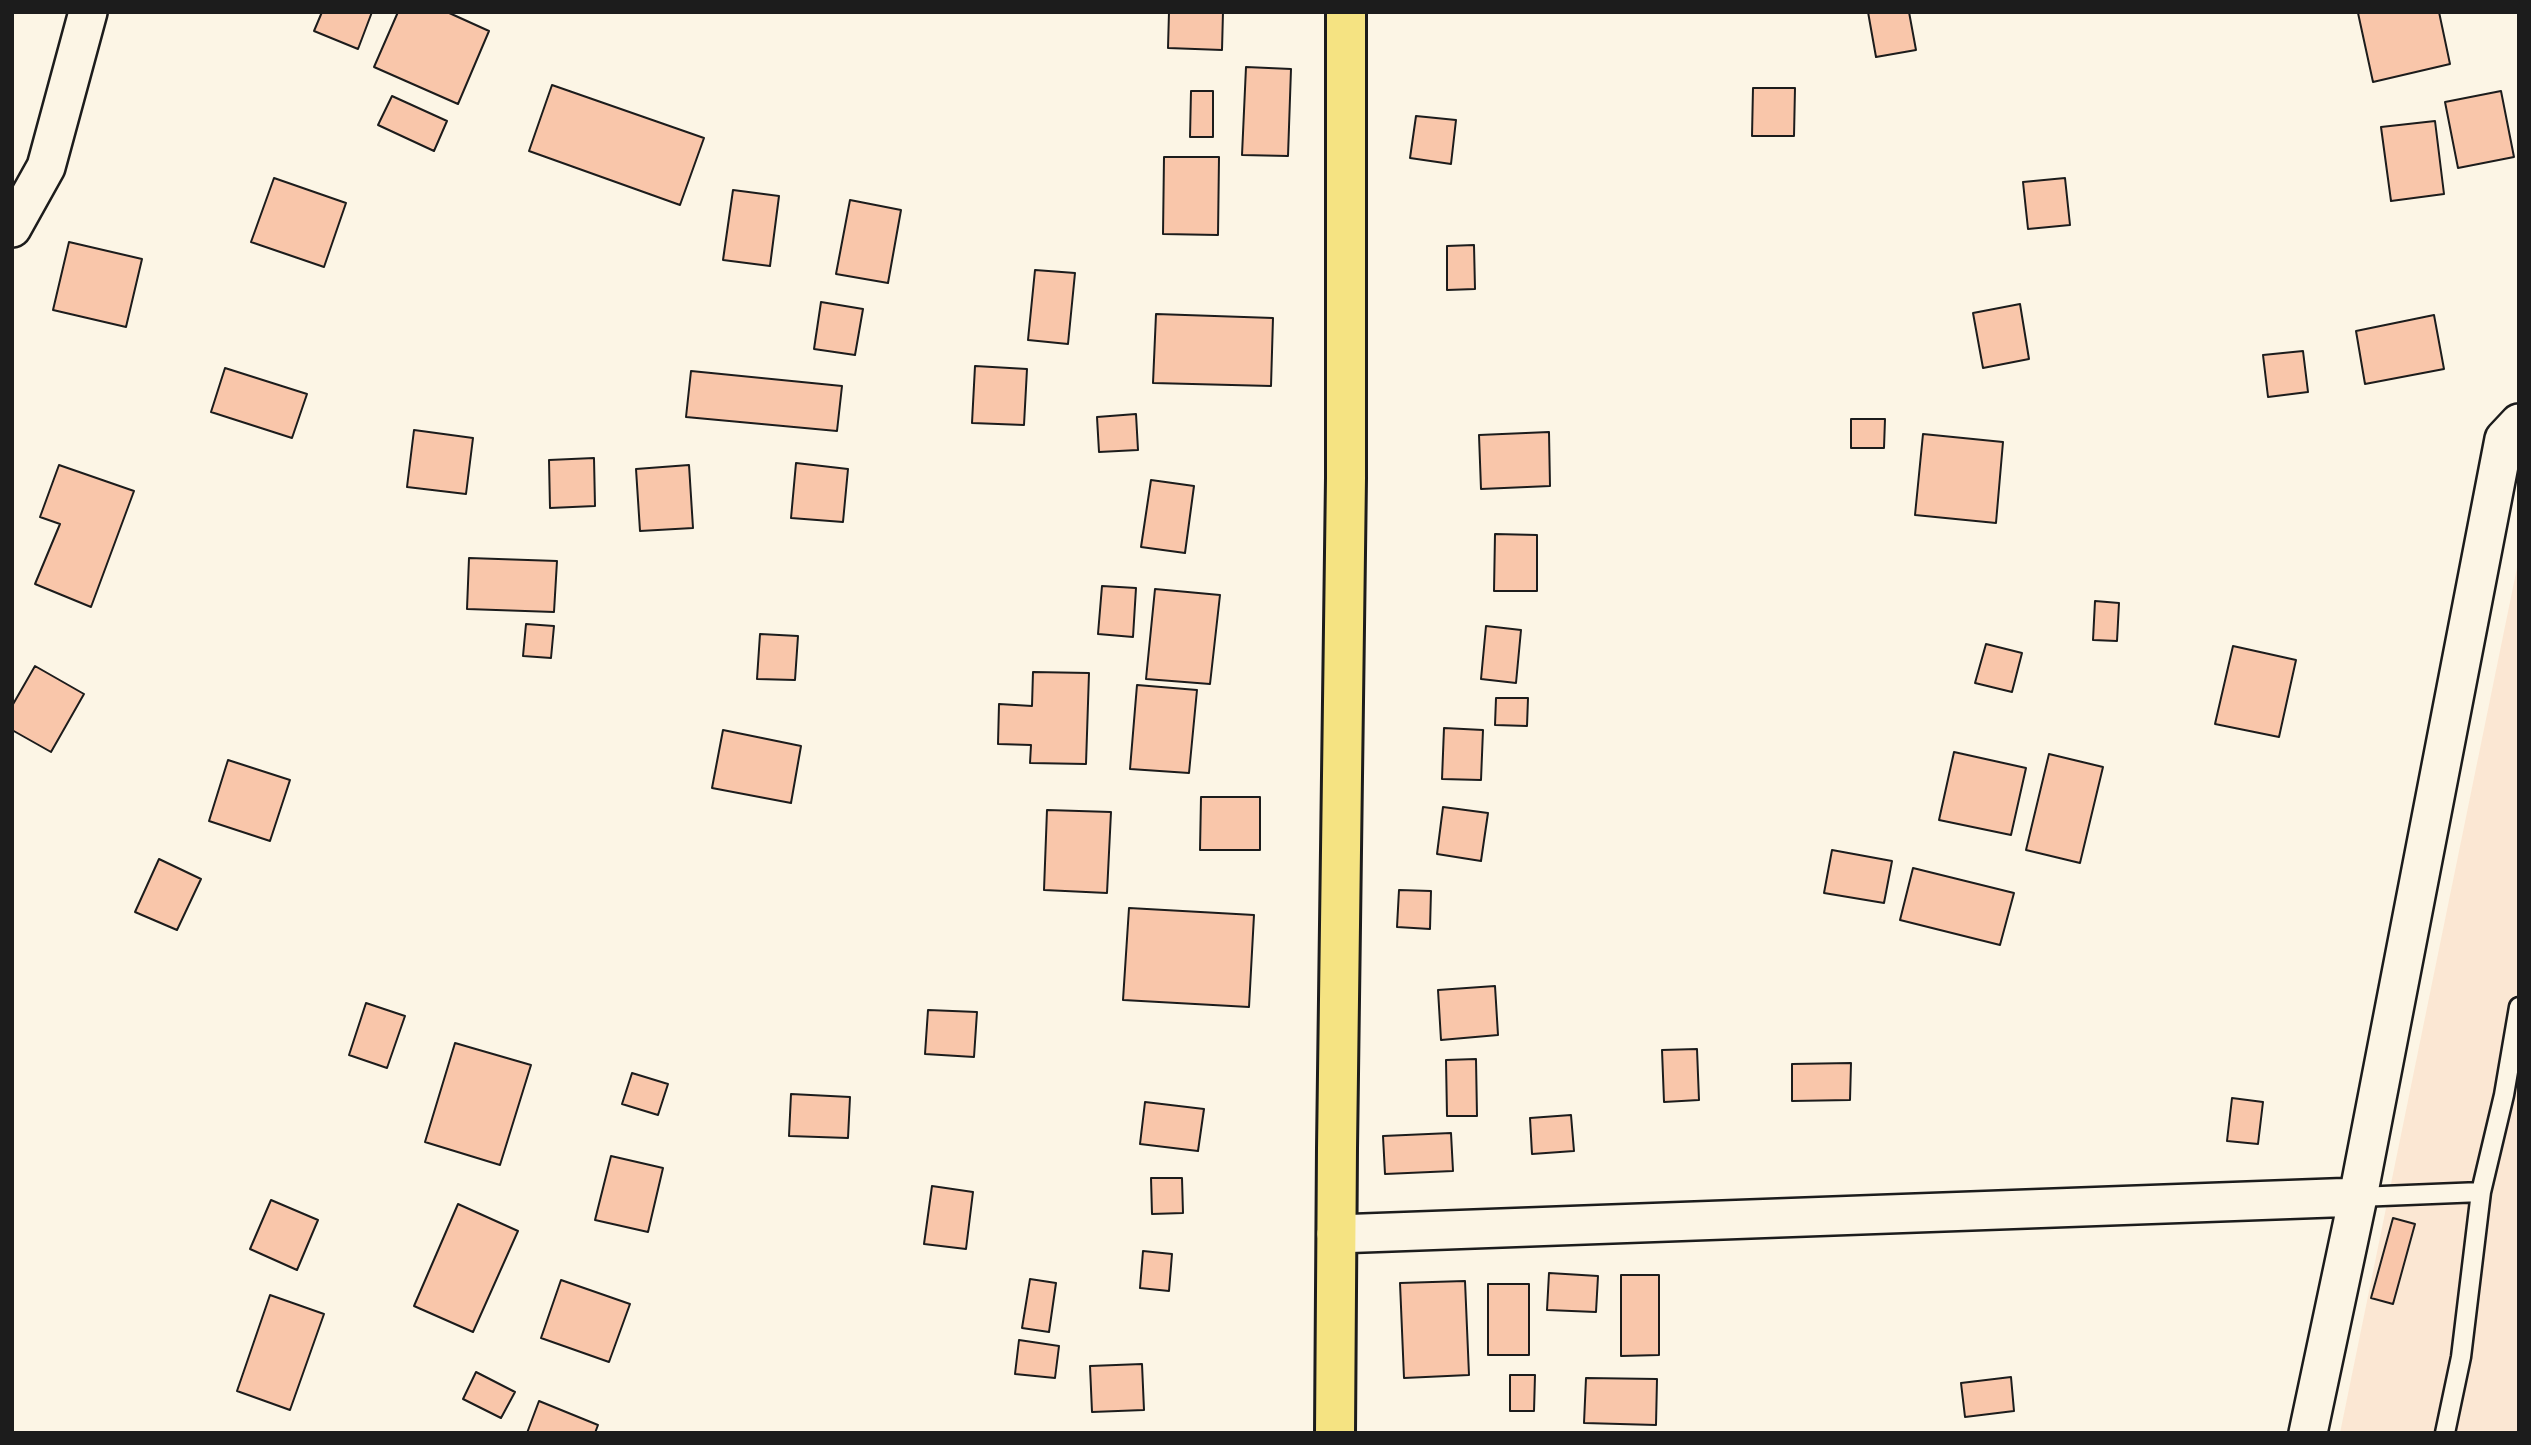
<!DOCTYPE html>
<html>
<head>
<meta charset="utf-8">
<style>
  body { margin:0 }
  #map { position:relative; width:2531px; height:1445px; overflow:hidden; background:#fcf5e5; font-family:Mali,sans-serif }
  canvas { display:block }
  .frame { position:absolute; inset:0; border:14px solid #1c1c1c; pointer-events:none }
</style>
</head>
<body>
<div id="map">
<canvas width="2531" height="1445"></canvas>
<div class="frame"></div>
</div>
<script>
const c = document.querySelector('canvas').getContext('2d');
c.lineJoin = 'round';
function paint(path, color) { c.fillStyle = color; c.fill(path, 'evenodd'); }
function strokePath(path, color, width, dash) { c.strokeStyle = color; c.lineWidth = width; c.lineCap = dash ? 'butt' : 'round'; c.setLineDash(dash || []); c.stroke(path); }
paint(new Path2D(`
  M2519,558v875h-179z`), '#fbe7d3');
const building = new Path2D(`
  M322,12h50l-14,37 -44,-18z
  M398,12h49l42,19 -31,73 -84,-37z
  M1169,12h54l-1,38 -54,-2z
  M1868,12h41l7,38 -40,7z
  M2362,12h77l11,52 -77,18 -15,-69z
  M1246,67l45,2 -3,87 -46,-1z
  M552,85l152,53 -24,67 -151,-54z
  M1753,88h42l-1,48h-42z
  M1191,91h22v46h-23z
  M2501,91l13,66 -56,11 -13,-66z
  M392,96l55,25 -13,30 -56,-26z
  M1416,116l40,4 -5,44 -41,-6z
  M2435,121l9,73 -53,7 -10,-74z
  M1164,157h55l-1,78 -55,-1z
  M274,178l72,25 -22,64 -73,-25z
  M2065,178l5,47 -42,4 -5,-47z
  M733,190l46,6 -9,70 -47,-6z
  M850,200l51,10 -13,73 -52,-9z
  M69,242l73,17 -16,68 -73,-17z
  M1474,245l1,44 -28,1v-44z
  M1035,270l40,3 -7,71 -40,-4z
  M821,302l42,7 -8,46 -41,-6z
  M2020,304l9,55 -46,9 -10,-55z
  M1156,314l117,4 -2,68 -118,-3z
  M2434,315l10,54 -79,15 -9,-53z
  M2303,351l5,41 -40,5 -5,-42z
  M975,366l52,3 -3,56 -52,-2z
  M225,368l82,26 -15,44 -81,-26z
  M691,371l151,15 -5,45 -151,-14z
  M1136,414l2,36 -39,2 -2,-35z
  M1851,419h34l-1,29h-33z
  M414,430l59,8 -7,56 -59,-7z
  M1549,432l1,54 -69,3 -2,-54z
  M1923,434l80,8 -7,81 -81,-8z
  M594,458l1,48 -45,2 -1,-48z
  M796,463l52,6 -5,53 -52,-4z
  M59,465l75,26 -43,116 -56,-23 25,-60 -20,-7z
  M689,465l4,63 -53,3 -4,-62z
  M1151,480l43,6 -9,67 -44,-6z
  M1495,534l42,1v56h-43z
  M469,558l88,3 -3,51 -87,-3z
  M1102,586l34,2 -3,49 -35,-3z
  M1155,589l65,6 -10,89 -64,-5z
  M2095,601l24,2 -2,38 -24,-1z
  M526,624l28,2 -3,32 -28,-2z
  M1486,626l35,4 -5,53 -35,-4z
  M760,634l38,2 -3,44 -38,-1z
  M1986,644l36,9 -10,39 -37,-9z
  M2233,646l63,14 -17,77 -64,-13z
  M35,666l49,28 -33,58 -39,-22v-24z
  M1033,672l56,1 -3,91 -56,-1 1,-18 -33,-1 1,-40 33,2z
  M1137,685l60,5 -8,83 -59,-4z
  M1496,698h32l-1,28 -32,-1z
  M1444,728l39,2 -2,50 -39,-1z
  M723,730l78,16 -10,57 -79,-15z
  M1954,752l72,16 -15,67 -72,-15z
  M2049,754l54,13 -23,96 -54,-13z
  M228,760l62,20 -20,61 -61,-20z
  M1201,797h59v53h-60z
  M1443,807l45,6 -7,48 -44,-7z
  M1047,810l64,2 -4,81 -63,-3z
  M1832,850l60,11 -8,42 -60,-10z
  M159,859l42,20 -24,51 -42,-18z
  M1913,868l101,25 -14,52 -100,-25z
  M1399,890l32,1 -1,38 -33,-2z
  M1129,908l125,7 -5,92 -126,-7z
  M1495,986l3,49 -57,5 -3,-50z
  M366,1003l39,13 -18,52 -38,-13z
  M928,1010l49,2 -3,45 -49,-3z
  M455,1043l76,22 -31,100 -75,-23z
  M1697,1049l2,51 -35,2 -2,-52z
  M1476,1059l1,57h-30l-1,-56z
  M1851,1063l-1,37 -58,1v-37z
  M632,1073l36,11 -10,31 -36,-11z
  M791,1094l59,3 -2,41 -59,-2z
  M2232,1098l31,4 -5,42 -31,-3z
  M1145,1102l59,7 -6,42 -58,-7z
  M1571,1115l3,36 -42,3 -2,-36z
  M1451,1133l2,38 -68,3 -2,-38z
  M611,1156l52,12 -15,64 -53,-12z
  M1151,1178h31l1,35 -31,1z
  M932,1186l41,6 -7,57 -42,-5z
  M271,1200l47,20 -21,50 -47,-21z
  M458,1204l60,27 -45,101 -59,-26z
  M2393,1218l22,6 -22,80 -22,-6z
  M1143,1251l29,3 -3,37 -29,-3z
  M1549,1273l49,3 -2,36 -49,-2z
  M1621,1275h38v80l-38,1z
  M1030,1279l26,4 -7,49 -27,-4z
  M561,1280l69,24 -21,58 -68,-24z
  M1465,1281l4,94 -65,3 -4,-95z
  M1488,1284h41v71h-41z
  M270,1295l54,19 -34,96 -53,-19z
  M1019,1340l40,6 -4,32 -40,-4z
  M1142,1364l2,46 -52,2 -2,-46z
  M476,1372l39,20 -14,26 -38,-19z
  M1510,1375h25l-1,36h-24z
  M2011,1377l3,34 -49,6 -4,-34z
  M1586,1378l71,1 -1,46 -72,-2z
  M539,1401l59,24 -3,8h-68z`);
paint(building, '#f9c6aa');
strokePath(building, '#1c1c1c', 2);
const service = new Path2D(`
  M2358,1197l123,-5
  M2445,1433l16,-76 20,-165 23,-97 15,-88`);
const minor = new Path2D(`
  M12,228l34,-61 42,-155
  M1336,1234l1022,-37
  M2308,1433l50,-236 146,-758 15,-16`);
const trunk = new Path2D(`
  M1335,1433l2,-285 9,-670v-466`);
strokePath(service, '#1c1c1c', 23);
strokePath(minor, '#1c1c1c', 42);
strokePath(trunk, '#1c1c1c', 44);
strokePath(service, '#fcf5e5', 18);
strokePath(minor, '#fcf5e5', 37);
strokePath(trunk, '#f5e382', 38);
</script>
</body>
</html>
